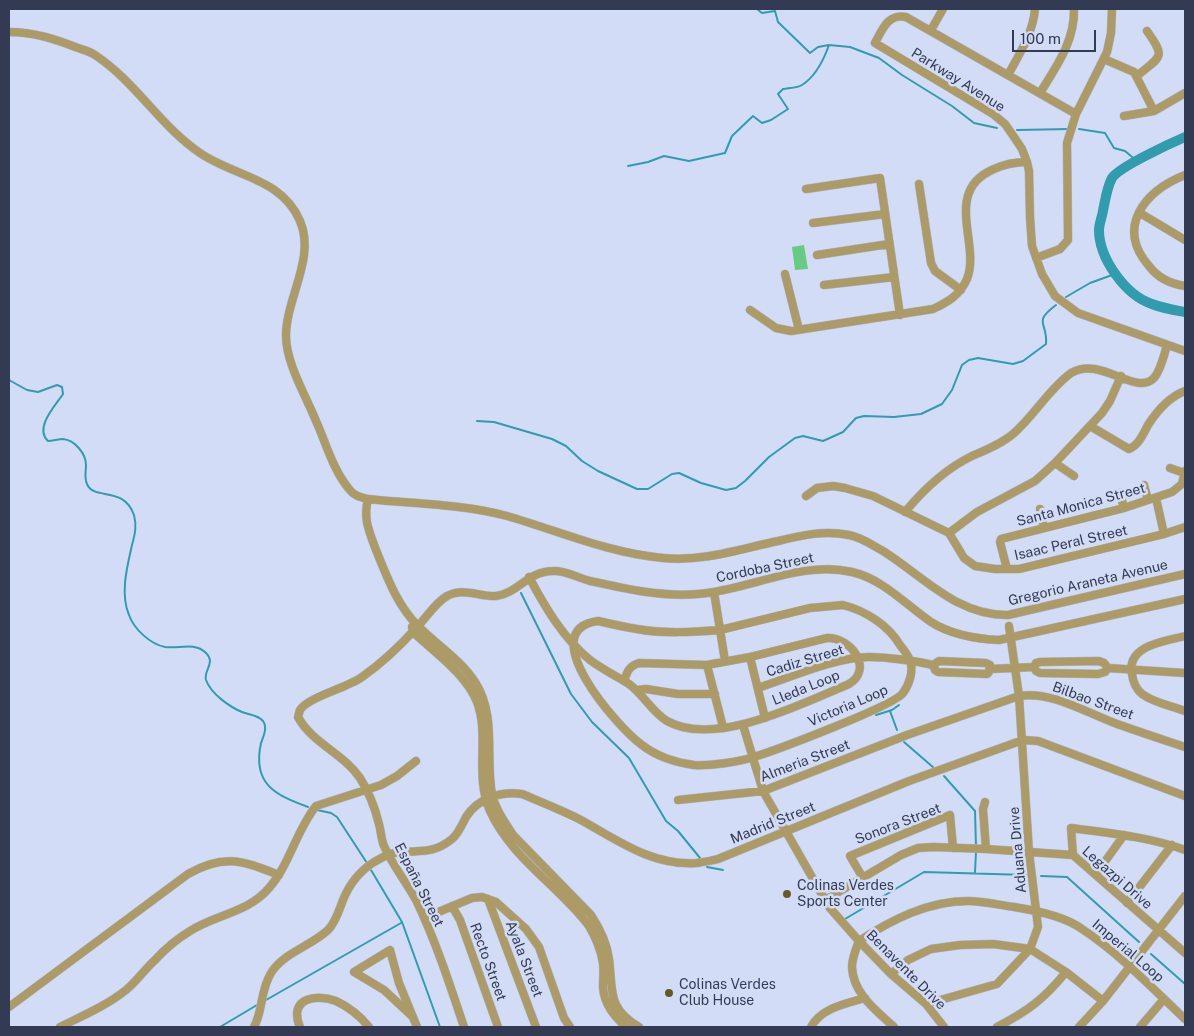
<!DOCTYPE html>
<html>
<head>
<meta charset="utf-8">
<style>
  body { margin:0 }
  #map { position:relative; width:1194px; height:1036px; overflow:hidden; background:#d3dcf6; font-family:"Public Sans",sans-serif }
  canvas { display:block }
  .frame { position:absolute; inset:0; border:10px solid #333a54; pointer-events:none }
  .scale { position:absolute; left:1012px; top:30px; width:84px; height:22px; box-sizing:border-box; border:2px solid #333a54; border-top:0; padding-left:6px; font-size:15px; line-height:18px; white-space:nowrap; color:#333a54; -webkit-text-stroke:4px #d3dcf6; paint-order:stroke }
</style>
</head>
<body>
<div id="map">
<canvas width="1194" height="1036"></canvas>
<div class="frame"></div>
<div class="scale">100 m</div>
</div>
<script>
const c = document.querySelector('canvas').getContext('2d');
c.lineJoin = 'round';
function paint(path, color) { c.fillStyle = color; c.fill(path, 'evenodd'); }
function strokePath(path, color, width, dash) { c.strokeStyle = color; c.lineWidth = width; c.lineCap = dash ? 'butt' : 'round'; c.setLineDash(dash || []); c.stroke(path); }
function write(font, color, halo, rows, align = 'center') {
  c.font = font + ' "Public Sans",sans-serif'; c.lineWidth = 5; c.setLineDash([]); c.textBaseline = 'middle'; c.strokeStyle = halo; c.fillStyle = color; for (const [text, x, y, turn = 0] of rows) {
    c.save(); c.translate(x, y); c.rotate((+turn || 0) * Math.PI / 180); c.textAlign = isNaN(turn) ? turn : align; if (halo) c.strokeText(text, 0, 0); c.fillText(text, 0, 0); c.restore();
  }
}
paint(new Path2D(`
  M804,245l4,24 -13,1 -3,-23z`), '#68ca84');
strokePath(new Path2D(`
  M757,9l5,4 13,-2 3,11 32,31 8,-6 11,-2
  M1079,129l26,4 9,15 11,3 12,10
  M1017,130l53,-1
  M628,166l20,-4 16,-6 25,5 36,-8 7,-17 21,-20 9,7 9,-3 17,-11 -10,-15 5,-5c5,-1 15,-1 19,-4 13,-8 22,-26 27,-40l21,2 29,11 23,17 50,31 22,17 23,5
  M1066,297l24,-14 25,-9
  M9,380l18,10 11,2 19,-7 5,2 1,7c-8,12 -29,34 -15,47 5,0 10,-2 15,-2 12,1 23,15 23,26 0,7 -2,12 1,19 7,17 36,1 47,31 3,11 1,19 -2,30 -5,22 -12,49 -3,70 5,14 21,29 36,32 13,2 29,-5 40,5 12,11 -2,18 1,28 5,14 24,27 36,32 7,3 16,3 21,9 5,7 0,16 -2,22 -9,41 14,52 47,64
  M477,421l17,1 58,17 14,7 16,15 16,10 39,18h11l24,-15 7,-1 22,10 25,7 10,-2 9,-7 24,-24 26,-19 8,-2 20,5 20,-9 13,-14 8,-2 30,1 27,-3 21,-10 10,-14 10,-25 7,-5 9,-2 35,6 10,-3 23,-17c2,-22 -14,-21 10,-39
  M521,593l50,101 21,28 37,36 37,63 12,10 22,27
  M890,711l7,19
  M876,715l16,-5 7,-5
  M904,742l30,26
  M944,776l31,35 1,36
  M317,810l14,3 6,4 30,46
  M707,867l16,3
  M371,870l31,52 38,105
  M975,872l1,-20
  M1041,876l26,1 72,65
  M845,919l79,-47 103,3
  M1151,954l34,30
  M266,1000l135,-77
  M220,1027l37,-22`), '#319cae', 2);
strokePath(new Path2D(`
  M1185,137c-14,6 -66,30 -73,41 -5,9 -7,23 -9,33 -1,6 -4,13 -4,19 0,28 26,65 53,74 10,4 22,6 33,8`), '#319cae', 10);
const minor = new Path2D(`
  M931,30l12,-21
  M9,32c25,0 46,7 69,16 6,2 13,4 17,7 41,27 65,71 105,98 35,24 82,25 100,68 16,37 -14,77 -14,115 0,27 20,60 30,85 10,22 17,49 33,68 5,7 11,8 19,10 46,5 94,5 139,17 52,15 101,37 156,42 40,4 77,-9 115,-17 25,-6 46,-11 71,-6 12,2 23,10 34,16 40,25 74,65 125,64l177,-41
  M1104,59l30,13 20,39
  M1008,75c12,-22 25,-42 27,-66
  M1137,76c23,-20 30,-17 10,-45
  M1040,93c16,-26 35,-52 34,-84
  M1076,114l-170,-97c-18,-4 -24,13 -31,26l118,71 12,10 9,13 8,12 5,13 2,9 1,46 2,29 10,28 13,22 23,17 107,38
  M1124,116l30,-5 31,-18
  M1185,175c-40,16 -70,52 -36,91 9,12 22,18 36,20
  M919,184l12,79 4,8 26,19
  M806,189l74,-11 20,137
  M1140,213l45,27
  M813,223l72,-9
  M817,255l72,-11
  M1036,258l24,-9 8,-9 -1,-97 9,-29 31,-62 4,-19 1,-24
  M785,274l14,56
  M824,285l70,-8
  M750,310l26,18 15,3 142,-22c15,-7 27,-14 34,-30 14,-35 -25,-88 27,-110 11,-5 20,-7 33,-7
  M1090,426l39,23c10,-4 14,-15 19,-24 9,-14 21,-28 37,-34
  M1055,463l19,13
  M1170,468l14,5
  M1144,485l4,15
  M1120,493l4,15
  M806,496l11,-8 16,-2 12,2 28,8 76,37 15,25 11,8 20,3h24l145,-35 21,-7
  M1156,498l8,36
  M368,499c-5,20 1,32 8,51 11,27 21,55 42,76 19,19 43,34 57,56 22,34 10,75 17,112 3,15 13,28 21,41l78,80c9,14 16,28 18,44 4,32 -2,49 30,68
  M1040,509l4,19
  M905,512c19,-23 40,-43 67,-56 14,-6 29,-12 41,-22 21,-18 35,-44 58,-61 30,-18 64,24 83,5 7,-8 10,-23 13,-33
  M949,533l28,-21 58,-31 20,-18 47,-50 8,-12 11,-25
  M1007,569l-7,-27 1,-3 123,-31 48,-16 10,-8 3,-13
  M529,577c16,30 34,61 61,83 12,9 26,16 39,24 14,10 23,28 38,37 48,27 136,-18 182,-37 25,-15 2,-47 -22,-46l-77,19 -43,8 -68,-2c-10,3 -12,9 -15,18
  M714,592l11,69
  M843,605c23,6 45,20 57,40 4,5 9,11 10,16 4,10 -1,24 -7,32 -9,13 -127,57 -149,64 -15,5 -44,9 -60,8 -18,-2 -38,-9 -52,-20 -24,-17 -110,-115 -44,-124 13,3 26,6 39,8 26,5 57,3 83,1l90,-22z
  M412,627l1,5c21,20 53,42 64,70 13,34 -3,73 13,109 21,47 69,75 99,115 7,12 12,24 14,37 1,8 0,16 0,24 1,17 11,29 23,40
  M1185,636c-19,5 -59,9 -53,38 1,8 4,15 10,20 12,9 30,12 43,17
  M750,657l15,61
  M939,661l47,2 4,2 -1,7 -2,2 -49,-2 -3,-2 -2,-5z
  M707,665l16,62
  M1034,667l2,-4 4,-1 59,-1 5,2 4,5 77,5
  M990,669l44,-2 2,4 4,2 58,1 7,-2 3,-4
  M758,688c31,-10 78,-31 111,-31 18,0 47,4 64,8
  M637,690l9,-1 32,5h37
  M743,725l20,66 66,116 30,34 32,33 35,30 18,23
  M678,800l85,-9 144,-56 112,-39c32,-5 64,15 93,26 24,9 49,17 73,25
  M985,802l-2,7 3,40
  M1073,855l-2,-27c38,5 78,9 114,22
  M1096,874l28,-39
  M863,878l-13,-22 100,-41 3,33
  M488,899l48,128
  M825,900l76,-45 17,-7 16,-1 52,2 87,6 112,98
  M1127,903l45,-58
  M452,906l8,14 38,107
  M424,918l48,-20 10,-1 14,5 30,27 13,18 25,71 6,9
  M891,974l17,-14 23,-11 29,-4 33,-1 37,5 36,23 37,29
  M926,1004l71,-20 33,-35 8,-22 -9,-75 -10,-156 -10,-70
  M9,1007l179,-133c37,-21 55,-13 91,1
  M413,1017l-29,-27 -30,-18 36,-22 9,33 18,44
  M60,1027c22,-11 46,-21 66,-37 11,-9 19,-21 29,-30 10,-11 22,-21 35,-29 26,-17 58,-18 79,-43 21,-24 27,-57 47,-82l65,-21 16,-9 19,-15
  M254,1027c9,-16 6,-36 17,-54 12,-20 40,-27 57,-43 8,-8 11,-20 15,-30 6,-15 17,-29 31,-38 6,-3 13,-8 20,-9 24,-4 37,3 58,-14 6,-5 10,-14 14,-22 12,-19 35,-26 56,-23 19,8 39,16 57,25 37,20 72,47 117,44 7,-1 15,-2 22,-4l191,-78 114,-41 15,1 147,55
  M300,1027c-2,-4 -3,-8 -3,-14 2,-18 26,-17 39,-12 13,6 24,15 33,26
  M464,1027c-14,-42 -28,-85 -47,-125 -10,-19 -24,-36 -33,-56 -3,-7 -3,-15 -5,-22 -4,-16 -10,-32 -19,-46 -16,-24 -48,-35 -62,-61 1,-2 1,-5 2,-7 8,-13 47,-22 62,-33 20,-14 39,-32 55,-50 10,-10 18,-24 30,-31 17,-9 32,1 49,0 21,-2 32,-25 57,-25 12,-1 25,7 37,10 36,8 71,16 108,13 51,-4 104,-34 154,-22 31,7 54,33 79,50 19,12 46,17 68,18l186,-41
  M811,1027c10,-19 34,-23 54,-29
  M894,1027c-17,-16 -41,-33 -42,-60 0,-9 4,-18 7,-26 32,-21 69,-40 109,-40 15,0 31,4 46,6 19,3 52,10 68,22 38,25 70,59 103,90
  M997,1027c31,-16 47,-28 69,-55
  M1079,1027l24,-26 82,-105
  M1140,1027l24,-28`);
strokePath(minor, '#b0b8d2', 9);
strokePath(minor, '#ad9b67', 8);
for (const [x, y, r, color] of [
  [787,894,5,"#695826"],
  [669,993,5,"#695826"]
]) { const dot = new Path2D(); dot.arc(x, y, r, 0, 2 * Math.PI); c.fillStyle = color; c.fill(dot); strokePath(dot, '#d3dcf6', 2); }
write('14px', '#333a54', '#d3dcf6', [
  ["Parkway Avenue",958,80,32],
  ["Santa Monica Street",1081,505,-15],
  ["Isaac Peral Street",1071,543,-13],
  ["Cordoba Street",765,568,-12],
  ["Gregorio Araneta Avenue",1088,583,-13],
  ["Cadiz Street",805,661,-17],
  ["Lleda Loop",806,688,-22],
  ["Bilbao Street",1093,701,20],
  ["Victoria Loop",848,706,-23],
  ["Almeria Street",805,761,-21],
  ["Madrid Street",773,823,-22],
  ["Sonora Street",898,824,-21],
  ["Aduana Drive",1018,850,-95],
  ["Legazpi Drive",1117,878,41],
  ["España Street",419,885,63],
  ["Imperial Loop",1128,951,40],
  ["Ayala Street",524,959,69],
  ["Recto Street",488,962,70],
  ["Benavente Drive",906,970,45]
]);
write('14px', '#333a54', '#d3dcf6', [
  ["Colinas Verdes",797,886],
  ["Sports Center",797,902],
  ["Colinas Verdes",679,985],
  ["Club House",679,1001]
], 'left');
</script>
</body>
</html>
